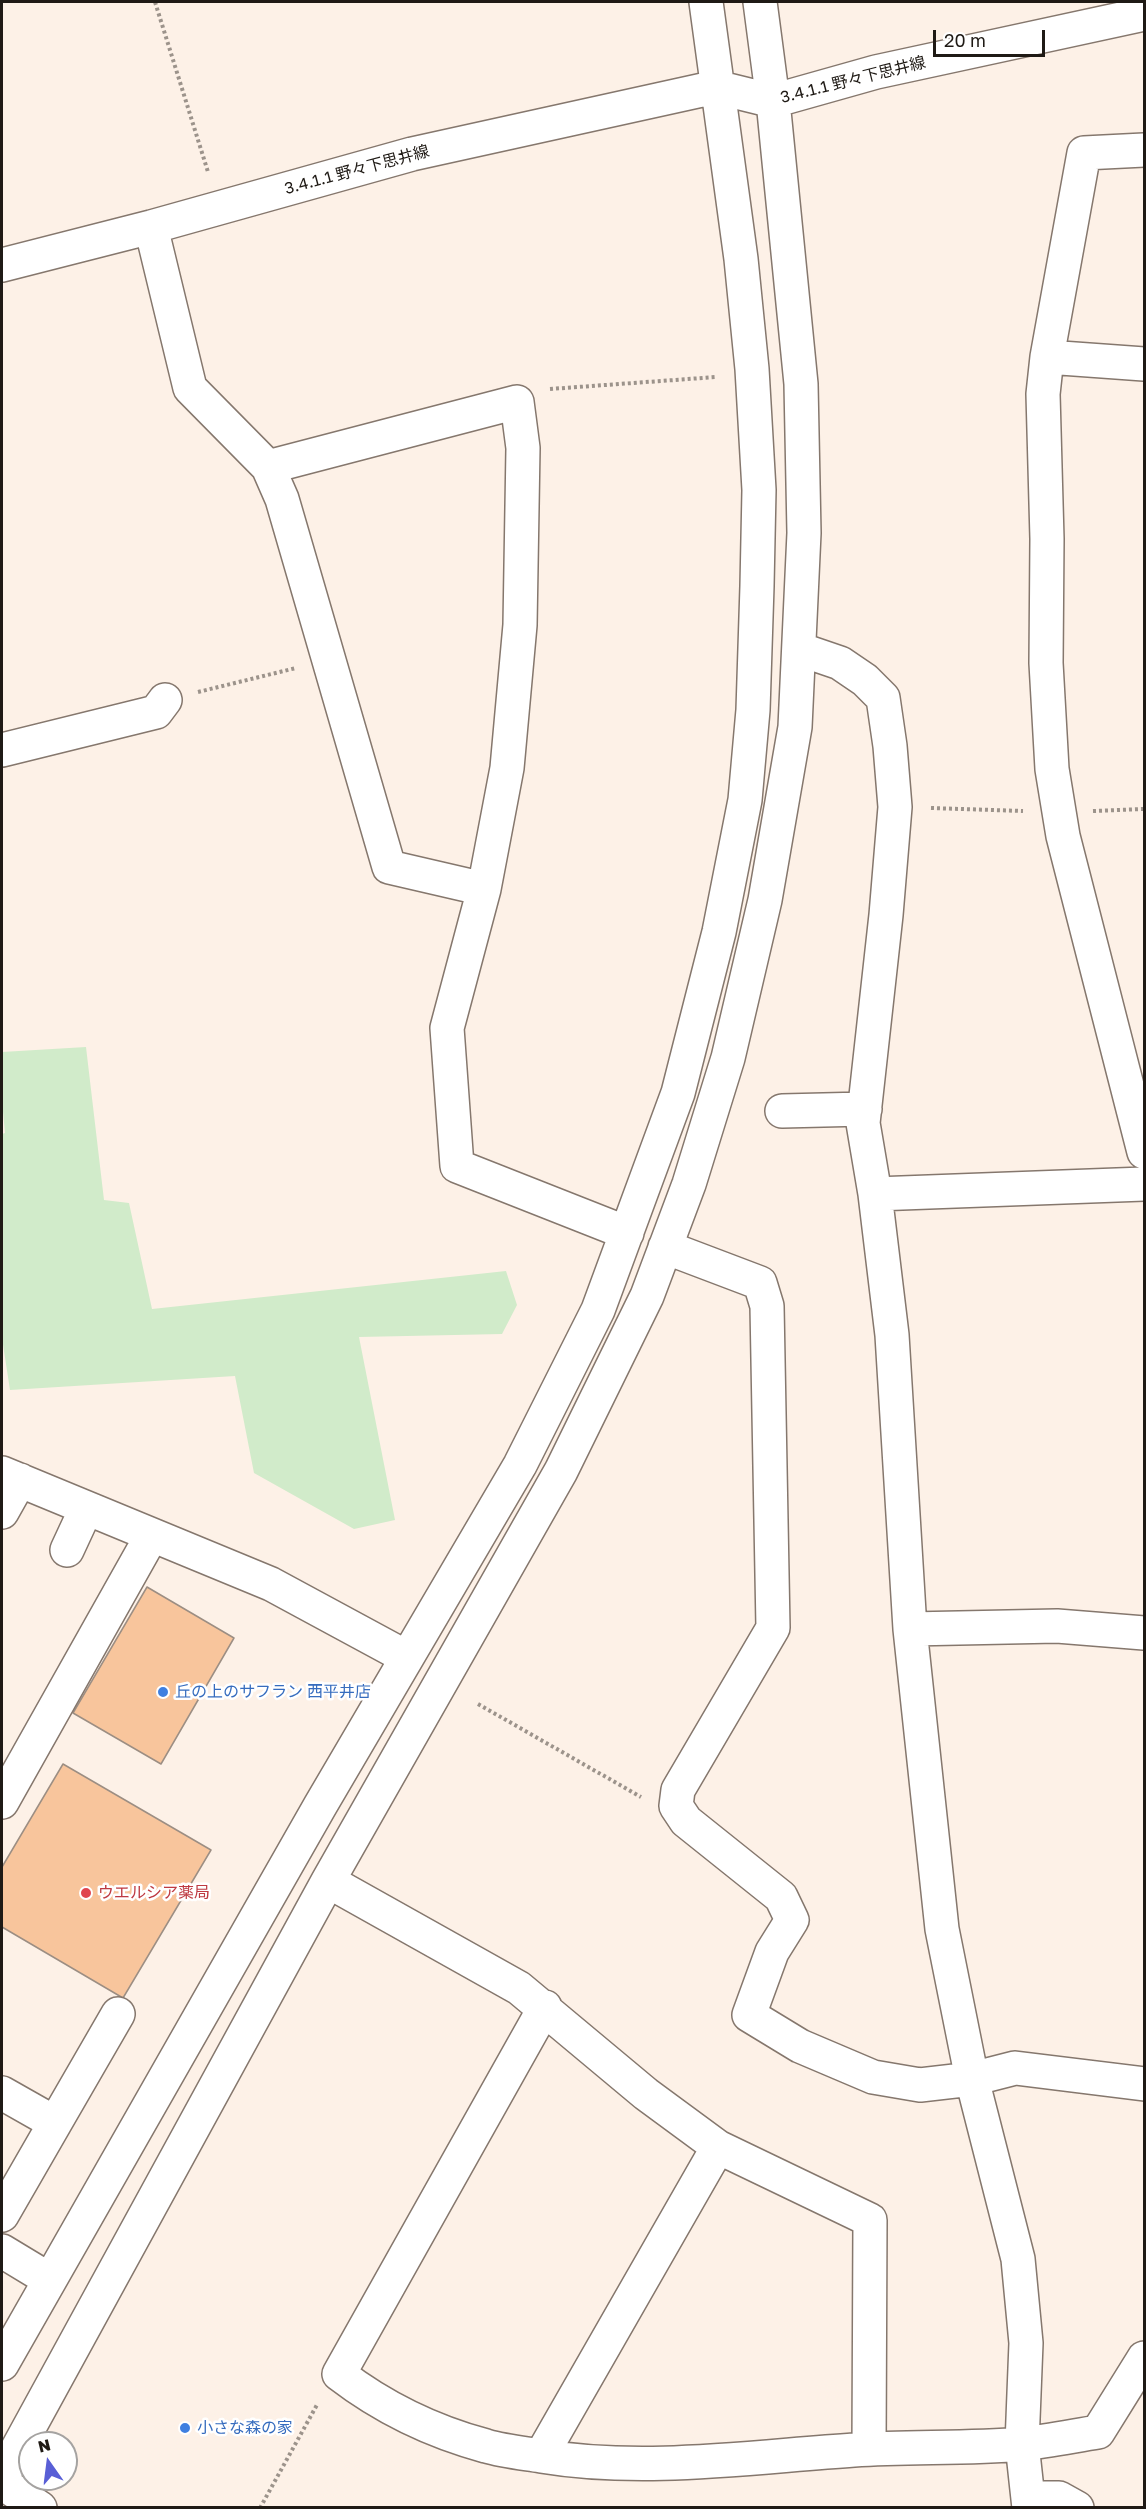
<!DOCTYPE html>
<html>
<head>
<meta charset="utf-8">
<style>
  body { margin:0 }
  #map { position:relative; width:1146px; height:2509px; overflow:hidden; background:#fdf1e7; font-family:"Golos Text",sans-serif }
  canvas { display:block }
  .frame { position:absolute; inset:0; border:3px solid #1f1a15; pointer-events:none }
  .north { position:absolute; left:18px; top:2431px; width:60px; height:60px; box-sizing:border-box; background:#fff; border:2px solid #a5a3a1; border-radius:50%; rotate:346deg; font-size:16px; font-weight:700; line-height:24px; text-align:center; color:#1f1a15 }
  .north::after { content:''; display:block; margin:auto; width:21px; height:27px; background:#595fd6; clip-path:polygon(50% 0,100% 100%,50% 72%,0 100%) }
  .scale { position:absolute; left:933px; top:30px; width:112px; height:27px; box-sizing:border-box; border:3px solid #1f1a15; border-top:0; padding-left:8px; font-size:18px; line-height:21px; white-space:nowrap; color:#1f1a15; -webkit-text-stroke:4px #fff; paint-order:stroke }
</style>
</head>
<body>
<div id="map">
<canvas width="1146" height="2509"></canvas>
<div class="frame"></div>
<div class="north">N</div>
<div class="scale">20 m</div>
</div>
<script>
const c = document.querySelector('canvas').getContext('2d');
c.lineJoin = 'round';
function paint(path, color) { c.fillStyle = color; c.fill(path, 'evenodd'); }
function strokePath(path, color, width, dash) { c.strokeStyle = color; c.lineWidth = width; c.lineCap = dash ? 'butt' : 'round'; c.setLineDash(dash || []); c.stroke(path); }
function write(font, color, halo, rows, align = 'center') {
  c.font = font + ' "Golos Text","Noto Sans JP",sans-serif'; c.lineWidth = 5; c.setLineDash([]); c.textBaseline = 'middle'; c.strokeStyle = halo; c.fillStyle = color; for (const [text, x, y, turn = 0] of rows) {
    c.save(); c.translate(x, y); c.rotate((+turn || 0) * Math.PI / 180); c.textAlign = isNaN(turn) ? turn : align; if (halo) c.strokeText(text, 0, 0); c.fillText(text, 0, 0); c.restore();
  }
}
paint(new Path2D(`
  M86,1047l18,153 25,3 23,106 354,-38 11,34 -15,29 -143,3 36,183 -41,9 -100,-56 -19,-97 -225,14 -8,-52v-204l3,-1 -3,-32v-49z`), '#d1ebca');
const building = new Path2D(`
  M147,1587l87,51 -73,126 -88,-51z
  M63,1764l148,86 -88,148 -121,-71v-60z`);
paint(building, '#f8c59c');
strokePath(building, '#9c8e83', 1.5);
const minor = new Path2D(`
  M1144,150l-60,3 -37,204 -4,37 4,145 -1,124 6,106 11,67 81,316
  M151,227l39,161 78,79 249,-65 6,46 -3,177 -13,143 -23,121 -37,139 10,138 170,67
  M2,265l149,-38 261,-73 304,-67 57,14 103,-29 268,-58
  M1047,357l97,7
  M268,467l14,32 107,368 95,22
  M799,649l41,14 25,17 18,18 7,48 5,61 -9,108 -23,208 12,71 17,141 18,294 32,300 30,150 46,180 8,84 -4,101 7,64
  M2,750l154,-38 9,-12
  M782,1111l83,-2
  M875,1194l269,-10
  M665,1247l95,36 7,23 6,322 -95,162 -2,16 10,15 95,76 11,23 -20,32 -23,63 51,31 73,31 47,8 52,-6 43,-11 129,16
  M2,1473l269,111 135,73
  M2,1512l18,-32
  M67,1550l19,-41
  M910,1629l147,-3 87,7
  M2,1802l150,-267
  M328,1881l191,107 127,106 72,53 152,73 -1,229
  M545,2007l-206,367c43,33 95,58 147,72 17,5 36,7 55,10l177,-309
  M2,2093l53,30 -53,92
  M55,2123l63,-109
  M2,2251l48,29
  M2,2364l318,-558 200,-341 78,-155 80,-217 41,-161 26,-132 8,-90 4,-124 2,-96 -7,-121 -11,-110 -35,-257
  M541,2456c102,17 209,1 313,-6 55,-4 112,-1 168,-6 25,-3 51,-8 76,-12l46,-74
  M2,2477l326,-596 233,-410 86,-175 42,-112 39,-126 37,-158 30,-173 9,-194 -3,-149 -28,-283 -13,-99
  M2,2483l38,25
  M1028,2498h31l18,10`);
strokePath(minor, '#85776d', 36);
strokePath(new Path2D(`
  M155,2l53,170
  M550,389l166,-12
  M198,692l98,-24
  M931,808l92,3
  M1093,811l51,-2
  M478,1704l163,93
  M260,2508l58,-105`), '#9c938b', 4, [3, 3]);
strokePath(minor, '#fff', 33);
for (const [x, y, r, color] of [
  [163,1692,6,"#3f7fe0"],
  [86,1893,6,"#e0444e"],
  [185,2428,6,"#3f7fe0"]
]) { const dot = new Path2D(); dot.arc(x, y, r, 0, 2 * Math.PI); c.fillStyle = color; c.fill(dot); strokePath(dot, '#fff', 2); }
write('16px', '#1f1a15', '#fff', [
  ["3.4.1.1 野々下思井線",853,80,-14],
  ["3.4.1.1 野々下思井線",357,170,-15]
]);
write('16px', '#366cbe', '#fff', [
  ["丘の上のサフラン 西平井店",175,1692],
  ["小さな森の家",197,2428]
], 'left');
write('16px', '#be3a42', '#fff', [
  ["ウエルシア薬局",98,1893]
], 'left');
</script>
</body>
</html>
